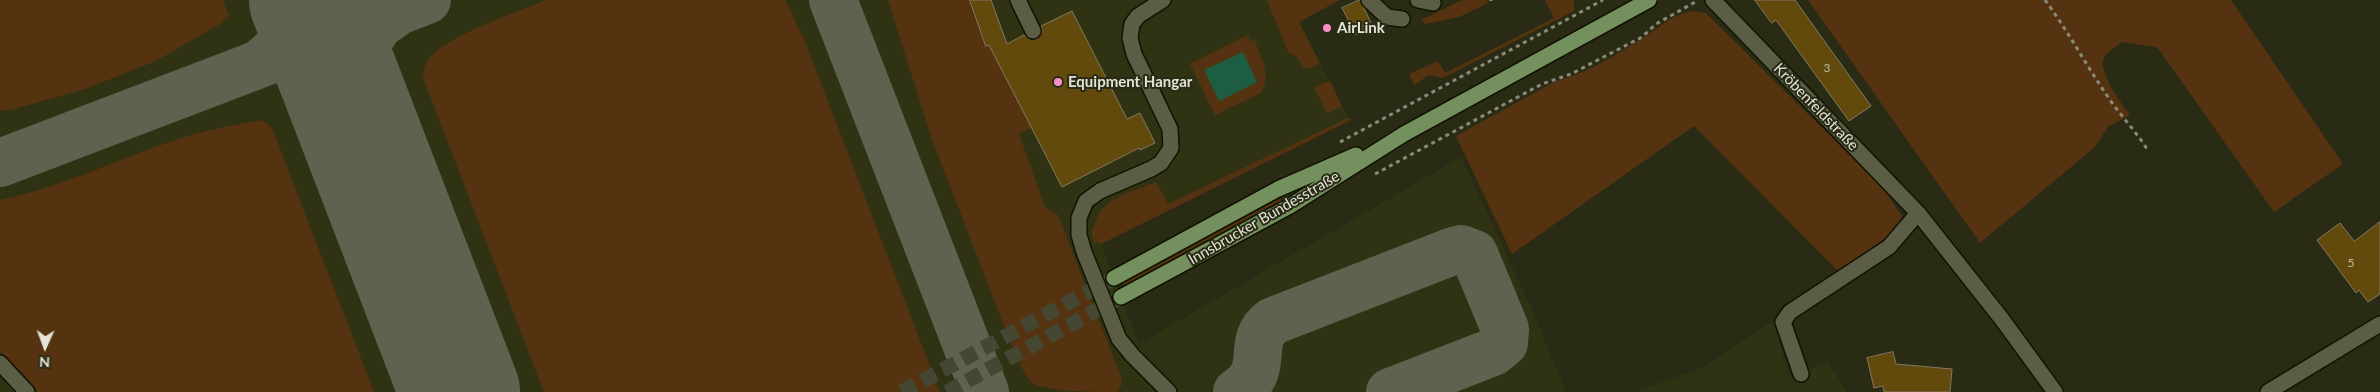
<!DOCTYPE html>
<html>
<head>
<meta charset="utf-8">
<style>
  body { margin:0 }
  #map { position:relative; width:2380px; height:392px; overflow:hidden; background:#2a2b15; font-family:Lato,sans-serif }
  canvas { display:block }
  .north { position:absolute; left:20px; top:322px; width:50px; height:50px; -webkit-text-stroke:4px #2a2b15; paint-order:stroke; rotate:182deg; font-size:14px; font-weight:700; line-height:20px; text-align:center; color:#e3e4d6 }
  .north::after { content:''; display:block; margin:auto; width:18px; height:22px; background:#e3e4d6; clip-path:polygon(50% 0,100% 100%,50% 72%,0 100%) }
</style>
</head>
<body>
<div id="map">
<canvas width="2380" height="392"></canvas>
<div class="north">N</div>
</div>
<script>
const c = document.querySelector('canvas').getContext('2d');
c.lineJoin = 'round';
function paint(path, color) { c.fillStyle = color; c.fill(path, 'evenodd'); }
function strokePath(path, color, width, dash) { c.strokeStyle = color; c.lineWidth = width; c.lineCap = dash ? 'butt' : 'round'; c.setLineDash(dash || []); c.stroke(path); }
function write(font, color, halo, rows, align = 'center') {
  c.font = font + ' Lato,sans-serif'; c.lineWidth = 4; c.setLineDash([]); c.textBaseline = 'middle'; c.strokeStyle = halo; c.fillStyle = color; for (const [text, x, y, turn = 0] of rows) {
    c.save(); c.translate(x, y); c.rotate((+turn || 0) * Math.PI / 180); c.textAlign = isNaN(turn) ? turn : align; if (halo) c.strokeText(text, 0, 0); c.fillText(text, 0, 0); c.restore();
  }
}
paint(new Path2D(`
  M0,0h1340l-41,22 49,95 3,3 -250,124 38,100 322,-187 70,150 35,85h-1566z
  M1773,321l17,57 38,-16 19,30h-212l69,-25z`), '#303214');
paint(new Path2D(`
  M0,0h223l6,16 -9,8 -64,37 -71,28 -71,20 -14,2z
  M546,0h239l19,39 136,353h-396l-121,-314c1,-6 2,-13 5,-18 15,-23 92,-49 118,-60z
  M888,0h81l62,128 -12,6 26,73 13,8 63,162 1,7 -5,8c-21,0 -70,0 -85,-9 -9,-10 -15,-26 -21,-39l-80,-207z
  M1267,0h73l-41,22 21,42 -11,4 -6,-1 -6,-10 -9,-5z
  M1462,0h25l1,3 -29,14 -34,7 -4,-4z
  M1545,0h29v11l-131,67 -14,-3 -15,10 -5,-11 29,-13 7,12 109,-55z
  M1808,0h423l112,164 -69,48 -117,-165 -36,-5c-5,5 -14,10 -17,16 -7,12 18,47 26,57l-22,12 -13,20 -115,96z
  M1693,11l13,2 176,174 20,29 -6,14 -57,42 -145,-146 -182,128 -56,-118 100,-55c30,-7 61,-27 87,-43 20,-12 25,-22 50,-27z
  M1248,35l2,6 4,-2c7,18 18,36 7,54l-46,22 -25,-51z
  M1330,81l12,25 -15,8 -13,-27z
  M1348,118l3,2 -250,124 -2,-3 -5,3 -3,-15 3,-1c4,-29 38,-36 62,-46l12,22z
  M262,120l10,8 102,264h-337l-37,-41v-151c60,-12 115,-40 173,-59 28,-10 59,-16 89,-21z
  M1279,199l5,1 -1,2 -158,86 -3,-5z`), '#531');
paint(new Path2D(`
  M1243,52l14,30 -38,19 -15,-31z`), '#1d5e42');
strokePath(new Path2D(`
  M833,0l152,392
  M259,64c22,-17 39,-35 43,-64
  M356,122l-6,-25 5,-25 9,-25 15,-22 17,-12
  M0,163l427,-163
  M1237,392c36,-23 7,-50 36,-71l180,-70 8,-2 13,5 31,75 -1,14 -11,9 -103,40`), '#60614e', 48);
strokePath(new Path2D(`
  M309,0l151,392`), '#60614e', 120);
const building = new Path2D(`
  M970,0h21l16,44 17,-9 8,5 5,-1 5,-7 -1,-6 31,-15 55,108 13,-6 15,30 -15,7 -1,-2 -77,39 -73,-142 -3,1z
  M1360,0l11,23 -17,8 -12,-23z
  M1755,0h40l76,106 -22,15 -73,-101 -4,3z
  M2380,222v72l-12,8 -9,-12 -3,3 -39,-53 23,-17 14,18z
  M1893,352l3,12 56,5 -2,23h-66l-1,-6 -9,2 -7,-30z`);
paint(building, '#614a0c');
strokePath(building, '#847962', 1);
strokePath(new Path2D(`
  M902,392l212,-114
  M947,392l174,-95`), '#464732', 15, [15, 8]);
const minor = new Path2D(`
  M1018,0l15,31
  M1163,0l-25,16 -6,8 -2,14 4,16 36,75 1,19 -10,15 -10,6 -51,22 -14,10 -7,17v17l5,17 35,87 14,17 36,36
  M1369,0l18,17 15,2
  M1418,0l15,3
  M1713,0l205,213 83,105 54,74
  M0,363l27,29
  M1801,374l-18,-52 7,-10 99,-65 29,-34
  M2268,392l112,-68`);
const major = new Path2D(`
  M1114,278l164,-89 78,-34
  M1121,297l169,-91 114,-72 245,-134`);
strokePath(minor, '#121301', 18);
strokePath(major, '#121301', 18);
strokePath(new Path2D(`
  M1491,0v1
  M2045,0c23,31 41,65 63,97 12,18 27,33 39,52
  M1355,34l18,-9
  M1340,142l263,-142
  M1375,174l167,-90 29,-10 71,-37 14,-13 41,-23`), '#898a78', 3, [4, 4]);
strokePath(minor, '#5b5d45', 15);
strokePath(major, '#74905e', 15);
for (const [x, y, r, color] of [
  [1327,28,5,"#f98fca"],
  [1058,82,5,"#f98fca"]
]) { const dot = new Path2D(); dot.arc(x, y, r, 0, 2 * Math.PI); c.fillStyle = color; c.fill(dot); strokePath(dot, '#2a2b15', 2); }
write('12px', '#c2bea4', null, [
  ["3",1827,68],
  ["5",2351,263]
]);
write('bold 15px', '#e3e4d6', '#2a2b15', [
  ["AirLink",1337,28],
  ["Equipment Hangar",1068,82]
], 'left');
write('15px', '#e3e4d6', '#2a2b15', [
  ["Kröbenfeldstraße",1816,107,46],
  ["Innsbrucker Bundesstraße",1264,218,-30]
]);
</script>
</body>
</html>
